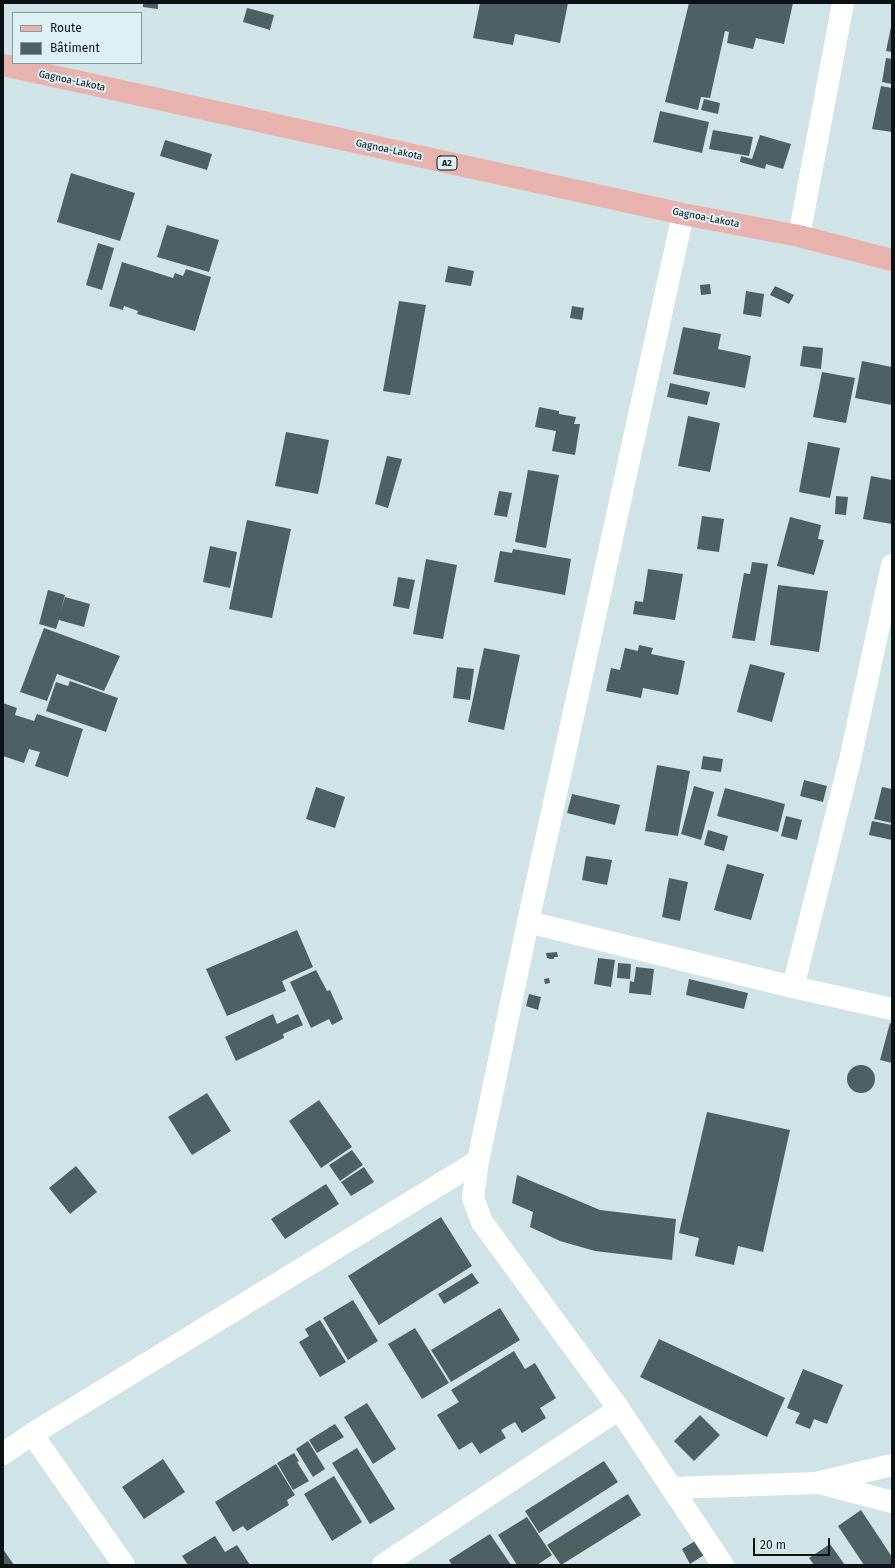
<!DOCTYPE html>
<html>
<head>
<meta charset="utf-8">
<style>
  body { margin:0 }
  #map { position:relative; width:895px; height:1568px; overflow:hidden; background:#d0e4e8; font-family:"Fira Sans",sans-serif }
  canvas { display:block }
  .frame { position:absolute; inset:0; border:4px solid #0b1213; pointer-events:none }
  .legend { position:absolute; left:12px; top:12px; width:130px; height:52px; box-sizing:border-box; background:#ddf1f5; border:1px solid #89989b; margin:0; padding:5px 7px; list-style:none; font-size:12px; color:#0b1213 }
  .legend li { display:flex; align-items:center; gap:8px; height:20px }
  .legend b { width:20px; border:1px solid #89989b }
  .scale { position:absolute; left:753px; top:1538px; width:77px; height:18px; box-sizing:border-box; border:2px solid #0b1213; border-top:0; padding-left:5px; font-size:12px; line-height:14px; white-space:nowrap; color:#0b1213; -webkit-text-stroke:3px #ddf1f5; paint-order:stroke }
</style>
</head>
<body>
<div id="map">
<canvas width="895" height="1568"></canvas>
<div class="frame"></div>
<ul class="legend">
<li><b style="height:5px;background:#e8b3af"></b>Route</li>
<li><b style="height:11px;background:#4f6063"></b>Bâtiment</li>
</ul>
<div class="scale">20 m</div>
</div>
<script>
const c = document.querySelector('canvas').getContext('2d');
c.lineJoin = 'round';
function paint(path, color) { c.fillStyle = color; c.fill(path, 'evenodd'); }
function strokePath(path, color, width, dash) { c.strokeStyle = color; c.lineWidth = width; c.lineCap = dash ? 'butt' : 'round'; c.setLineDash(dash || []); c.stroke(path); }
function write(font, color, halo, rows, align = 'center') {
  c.font = font + ' "Fira Sans",sans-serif'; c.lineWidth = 4; c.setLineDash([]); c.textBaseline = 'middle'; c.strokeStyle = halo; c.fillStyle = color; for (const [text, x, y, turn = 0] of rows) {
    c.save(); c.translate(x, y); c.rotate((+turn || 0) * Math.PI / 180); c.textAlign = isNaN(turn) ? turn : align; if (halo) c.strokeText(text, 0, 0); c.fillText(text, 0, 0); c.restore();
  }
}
paint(new Path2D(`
  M143,3h15v6l-15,-2z
  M480,3h88l-8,40 -45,-9 -2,11 -40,-7z
  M689,3h104l-9,41 -28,-6 -3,11 -26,-6 2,-11 -4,-1 -15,67 -9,-1 -3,13 -33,-8z
  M247,8l27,7 -4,15 -27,-8z
  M891,27h1v25l-6,-1z
  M886,58l6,1v25l-10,-2z
  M881,86l11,2v44l-20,-3z
  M704,99l16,4 -2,11 -17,-4z
  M660,111l49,11 -7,31 -49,-11z
  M713,130l40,7 -4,19 -40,-7z
  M760,135l31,9 -8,25 -17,-5 -1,5 -25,-7 1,-6 11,3z
  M165,140l47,14 -5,16 -47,-14z
  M71,173l64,20 -15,48 -63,-19z
  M167,225l52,15 -10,32 -52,-15z
  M98,243l16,5 -12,42 -16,-5z
  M122,262l51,16 2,-5 8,3 3,-7 25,8 -16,54 -58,-17 1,-3 -14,-5 -1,4 -14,-4z
  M448,266l26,5 -3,15 -26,-4z
  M710,284l1,10 -10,1 -1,-10z
  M775,286l19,9 -5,9 -19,-9z
  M746,291l18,3 -3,23 -18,-3z
  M399,301l27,4 -16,90 -27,-4z
  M572,306l12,2 -2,12 -12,-2z
  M683,327l38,7 -3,15 33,7 -6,32 -72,-14z
  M803,346l20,2 -2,21 -21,-3z
  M862,361l30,6v38l-37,-7z
  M822,372l33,6 -9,45 -33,-6z
  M670,383l40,9 -3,13 -40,-8z
  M539,407l20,4v3l17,3 -2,7h6l-5,31 -23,-4 4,-20 -21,-4z
  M688,416l32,7 -10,49 -32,-6z
  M286,432l43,8 -11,54 -43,-8z
  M808,442l32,6 -10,50 -31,-6z
  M387,456l15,3 -14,49 -13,-4z
  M528,470l31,5 -13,73 -31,-6z
  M871,476l21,4v44l-29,-5z
  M499,491l13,2 -5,24 -13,-2z
  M836,496l12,1 -2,18 -11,-1z
  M702,516l22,3 -5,33 -22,-3z
  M790,517l31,8 -3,14 6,1 -10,35 -37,-9z
  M247,520l44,9 -19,89 -43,-9z
  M210,546l27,6 -7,36 -27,-6z
  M513,549l58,10 -6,36 -71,-13 6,-31 12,2z
  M426,559l31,6 -14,74 -30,-5z
  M752,562l16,2 -13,77 -23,-3 12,-65 6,1z
  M648,569l35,5 -8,46 -42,-6 2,-13 8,1z
  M398,577l17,3 -6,29 -16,-3z
  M778,585l50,6 -9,61 -49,-7z
  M48,590l17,5 -4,16 4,-14 25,7 -6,23 -25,-7 -3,9 -17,-5z
  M44,628l76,28 -16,35 -47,-17 -10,27 -27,-9z
  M639,645l14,3 -2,6 34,7 -7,34 -35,-7 -2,10 -35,-7 5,-23 9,2 5,-22 13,3z
  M484,648l36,7 -16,75 -36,-8z
  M750,664l35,9 -13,49 -35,-10z
  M457,667l17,2 -4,31 -17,-2z
  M70,681l48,17 -12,34 -60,-21 10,-29 12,4z
  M3,703l14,5 -2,7 19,6 3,-7 46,15 -15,48 -33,-11 5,-14 -11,-3 -5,14 -21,-7z
  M703,756l20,3 -2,13 -20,-3z
  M657,765l33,6 -12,65 -33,-5z
  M804,780l23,6 -4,16 -23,-6z
  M694,786l20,6 -13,48 -20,-6z
  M316,787l29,10 -10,31 -29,-9z
  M882,787l10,2v34l-18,-4z
  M725,788l60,16 -7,28 -61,-16z
  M572,794l48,11 -5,20 -48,-12z
  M786,816l16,4 -5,20 -16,-4z
  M872,821l20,4v15l-23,-5z
  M708,830l20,6 -4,15 -20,-6z
  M586,856l26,4 -5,25 -25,-5z
  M727,864l37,10 -13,46 -37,-10z
  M669,878l19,4 -8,39 -18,-4z
  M297,930l16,37 -31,14 4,10 -59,25 -21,-47z
  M557,952l1,5h-4v2h-5v-1h-2l-1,-5z
  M598,958l17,2 -4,27 -17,-3z
  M618,963l13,1 -1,15 -13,-1z
  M636,967l18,2 -3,26 -22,-2 1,-12 4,1z
  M316,970l11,21 3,-1 13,29 -11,6 -3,-6 -18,9 -21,-46z
  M549,978l1,5 -5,1 -1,-5z
  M689,979l59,14 -4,16 -58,-14z
  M529,994l12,3 -3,13 -12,-4z
  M273,1014l4,10 21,-10 5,11 -20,9 1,4 -48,23 -11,-24z
  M890,1023l2,1v39l-12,-3z
  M847 1079a14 14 0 1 1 28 0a14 14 0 1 1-28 0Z
  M207,1093l24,38 -39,24 -24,-38z
  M319,1100l33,47 -31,21 -32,-47z
  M707,1112l83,18 -27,122 -25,-6 -4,19 -39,-9 4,-18 -20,-5z
  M352,1150l11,15 -23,16 -11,-16z
  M76,1166l21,26 -27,22 -21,-26z
  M364,1167l10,15 -23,14 -10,-14z
  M517,1175l83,35 76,9 -4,41 -77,-9 -35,-10 -30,-14 3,-15 -21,-9z
  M326,1184l13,20 -54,35 -14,-20z
  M441,1217l31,49 -93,59 -31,-49z
  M472,1273l7,10 -35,21 -6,-10z
  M353,1300l25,41 -30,19 -25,-42z
  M500,1308l20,32 -69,42 -20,-32z
  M320,1320l26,42 -26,15 -21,-35 10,-6 -4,-7z
  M415,1328l34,55 -27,16 -34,-55z
  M659,1339l126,59 -18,39 -127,-60z
  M514,1351l11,18 10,-6 21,35 -16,10 6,10 -24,15 -7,-11 -14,8 5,8 -26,16 -8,-12 -13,8 -22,-35 22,-13 -8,-12z
  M803,1369l40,16 -16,39 -13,-5 -4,10 -15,-6 5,-10 -13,-5z
  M367,1403l29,46 -23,15 -29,-47z
  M700,1415l20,20 -26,26 -20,-20z
  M335,1424l9,13 -27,16 -8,-13z
  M308,1441l17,28 -12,8 -17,-28z
  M357,1448l38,61 -25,15 -38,-61z
  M294,1453l5,8 -2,1 12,19 -16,9 -16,-27z
  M163,1459l22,33 -41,27 -22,-32z
  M604,1461l14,21 -79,51 -14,-22z
  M276,1464l19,31 -8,5 2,5 -42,26 -4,-5 -10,6 -18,-30z
  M334,1476l28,46 -30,19 -28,-47z
  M628,1494l13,21 -80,50 -14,-20z
  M861,1510l31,47v8h-28l-26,-39z
  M527,1517l25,38 -15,10h-20l-19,-30z
  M490,1534l21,31h-59l-3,-5z
  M215,1536l10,16 12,-7 13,20h-62l-6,-9z
  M695,1541l9,14 -14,9 -8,-15z
  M830,1544l15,21h-31l-5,-7z
  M3,1549l11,16h-11z`), '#4f6063');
strokePath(new Path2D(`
  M683,214l-155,708 -50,239 -5,37 9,24 137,187 104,156
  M799,236l44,-233
  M528,922l265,65 99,22
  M793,987l57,-227 42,-195
  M32,1434l92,131
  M3,1454l29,-20 446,-273
  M820,1483l72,19
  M673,1488l143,-5 76,-18
  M383,1565l236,-156`), '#fff', 22);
strokePath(new Path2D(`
  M3,65l680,149 116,22 93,24`), '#e8b3af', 22);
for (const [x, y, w] of [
  [447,163,20]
]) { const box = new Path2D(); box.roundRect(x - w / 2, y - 7, w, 14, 3); c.fillStyle = '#ddf1f5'; c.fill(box); strokePath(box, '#0b1213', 1); }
write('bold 9px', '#0b1213', null, [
  ["A2",447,163]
]);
write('10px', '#0b1213', '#ddf1f5', [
  ["Gagnoa-Lakota",72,81,12],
  ["Gagnoa-Lakota",389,150,12],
  ["Gagnoa-Lakota",706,218,11]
]);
</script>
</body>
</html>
